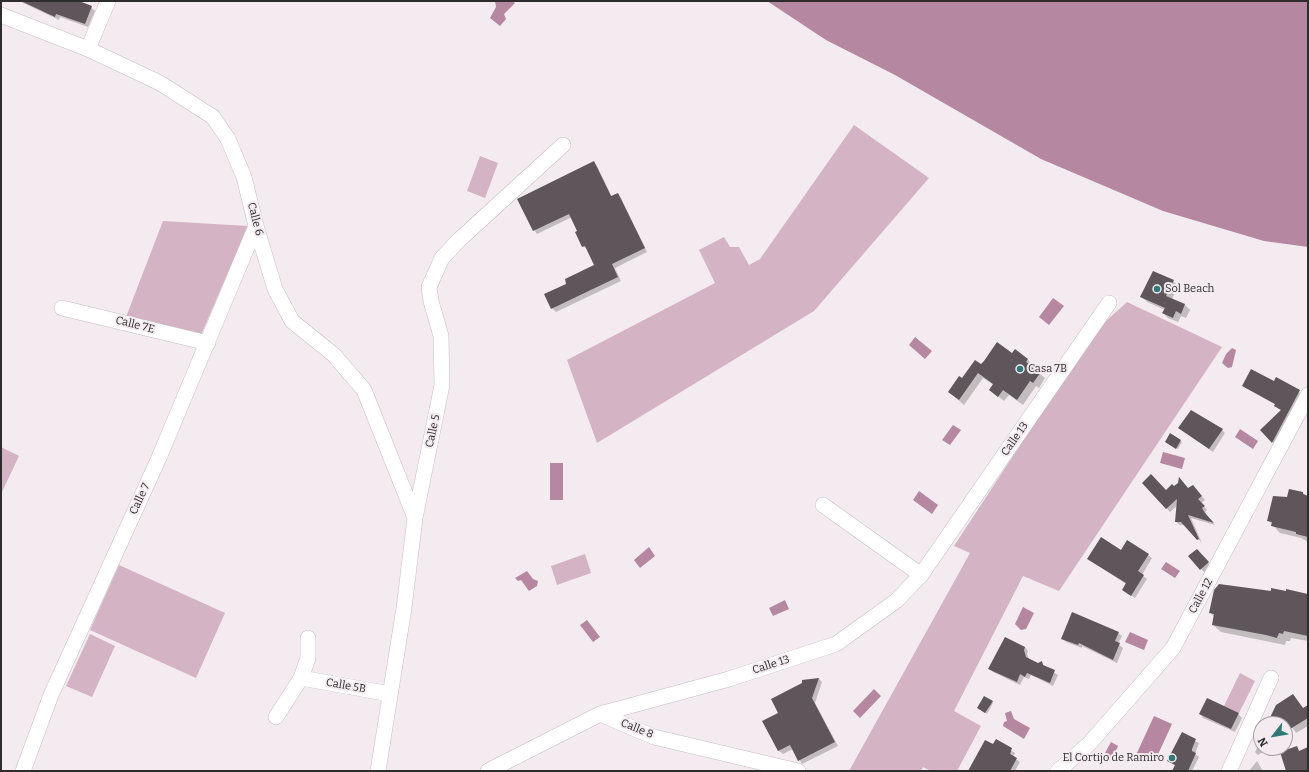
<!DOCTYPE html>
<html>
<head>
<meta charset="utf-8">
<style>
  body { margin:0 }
  #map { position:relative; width:1309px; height:772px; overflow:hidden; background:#f3ebef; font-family:Bitter,serif }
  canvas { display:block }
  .frame { position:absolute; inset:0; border:2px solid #2f2c2d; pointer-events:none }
  .north { position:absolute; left:1253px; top:716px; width:40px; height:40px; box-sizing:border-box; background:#f3ebef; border:1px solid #a59fa1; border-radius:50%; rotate:239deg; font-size:11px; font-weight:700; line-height:16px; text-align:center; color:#2f2c2d }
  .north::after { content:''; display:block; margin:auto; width:14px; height:18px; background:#307978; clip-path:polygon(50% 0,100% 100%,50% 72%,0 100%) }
</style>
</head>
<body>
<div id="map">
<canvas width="1309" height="772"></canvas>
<div class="frame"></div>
<div class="north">N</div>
</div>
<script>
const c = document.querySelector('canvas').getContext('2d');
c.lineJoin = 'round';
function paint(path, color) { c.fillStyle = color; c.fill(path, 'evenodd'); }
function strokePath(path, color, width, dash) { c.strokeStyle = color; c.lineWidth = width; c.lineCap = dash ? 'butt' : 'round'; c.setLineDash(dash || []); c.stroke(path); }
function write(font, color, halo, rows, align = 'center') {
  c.font = font + ' Bitter,serif'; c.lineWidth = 4; c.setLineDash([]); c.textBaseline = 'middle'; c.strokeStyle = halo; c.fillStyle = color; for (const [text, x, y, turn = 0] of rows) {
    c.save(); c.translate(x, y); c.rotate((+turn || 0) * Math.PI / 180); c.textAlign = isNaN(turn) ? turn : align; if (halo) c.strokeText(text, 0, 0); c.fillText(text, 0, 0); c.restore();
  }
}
paint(new Path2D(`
  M854,125l75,53 -115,133 -217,132 -30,-83 148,-77 -16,-33 25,-13 6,10h9l10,18 11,-6z
  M480,156l18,7 -13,35 -18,-7z
  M163,221l85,5 -47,109 -75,-18z
  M1127,302l95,45 -163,244 -36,-15 -69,135 27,15 -24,45h-26l-8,-4 -2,4h-72l121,-218 -16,-7 141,-215z
  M1,447l18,9 -18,38z
  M585,554l6,19 -34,12 -6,-19z
  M119,565l106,48 -29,65 -106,-48z
  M90,634l25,12 -23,51 -26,-11z
  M1240,673l15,8 -16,32 -15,-7z`), '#d3b3c4');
paint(new Path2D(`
  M495,1h17l3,2 -11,11 2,5 -6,7 -10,-8 6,-11z
  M767,1h541v246l-44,-6 -101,-30 -122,-52 -146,-84 -69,-35z
  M1053,298l11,8 -15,19 -10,-8z
  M915,337l17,14 -7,8 -16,-14z
  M1232,348l4,2 -4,17 -4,1 -6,-5 4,-9z
  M953,425l8,5 -11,15 -8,-5z
  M1240,429l18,12 -5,8 -18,-12z
  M1163,452l22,6 -3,11 -22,-6z
  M550,463h13v37h-13z
  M919,491l19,14 -6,9 -19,-14z
  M649,547l6,9 -15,12 -6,-8z
  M1166,562l14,9 -5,7 -14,-9z
  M527,571l6,8 5,2 -1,5 -8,5 -8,-11 -3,1 -3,-3z
  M785,600l4,9 -16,7 -4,-8z
  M1023,607l11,6 -8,16 -5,1 -6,-6z
  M587,620l13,17 -7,5 -13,-17z
  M1130,632l18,8 -4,10 -19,-8z
  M874,689l7,7 -21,22 -7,-7z
  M1011,711l3,8 16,9 -6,11 -21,-13 1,-4 3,-1 -2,-8z
  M1154,716l18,8 -18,39 -18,-8z
  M1111,742l7,4 -5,11 -8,-4z`), '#b687a1');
paint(new Path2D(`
  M19,1h54l18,6 4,4 -7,16 -28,-10 -1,3z
  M594,163l3,3 15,31 6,-3 3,4 26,54 -32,16 6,13 -65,31 -4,-4 43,-42 -8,-17 -4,-3 -11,-29 -35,17 -3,-4z
  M1173,281l5,5 -6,13 13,6 5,5 -4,8 -5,-2 -3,6 -10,-4 -5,-5 2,-3 -18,-8 -5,-5z
  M1015,351l13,9 5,5 -2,2 14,11 -6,10 -3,-2 -13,19 -14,-10 -5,6 -14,-11 4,-5 -11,-7 -19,27 -15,-13 32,-26 32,-12z
  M1276,379l27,16 -27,50 -15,-15 20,-19 -5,-6 -33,-19 31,-4z
  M1180,428l42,2 3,3 -12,19z
  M1170,434l12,8 -4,7 -11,-6z
  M1143,483l23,9 9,-4 14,1 4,-3 12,14 -4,3 6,7 -2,2 3,6 7,7 -24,-7 11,25 -17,-18h-5l-4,-3 2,-17 -8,7z
  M1303,493l5,4v45l-7,-4 -21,-5 -12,-13 20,-22z
  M1127,541l25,17 -10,17 5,4 -12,19 -12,-8 3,-6 -38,-25 33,-8z
  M1200,554l11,12 -6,7 -16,-17z
  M1272,592l36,3v46l-17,-3 -1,3h-4l-1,4 -64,-13 -8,-7 1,-8 -4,-5z
  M1118,633l4,3 -4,8 5,4 -6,15 -35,-17v2l-16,-6 -4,-4z
  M1025,647l3,4 -1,3 2,5 9,5 3,-2 4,5 13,8 -5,11 -22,-11 -2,4 -5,-2 -4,8 -27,-13 -4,-4z
  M819,679l3,3 -7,21 23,43 -36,18 -9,-15 -10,5 -4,-3 -15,-30 15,-8z
  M1293,696l11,13 4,-3v20l-12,7 -19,-28z
  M992,702l1,1 -6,11 -8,-5z
  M1200,714h38l4,4 -7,14 -32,-14z
  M1182,734l17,9 -4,11 4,3 -7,14h-18l2,-5 -8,-5z
  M1261,739v9h8l-11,7 -3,-3z
  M996,740l19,13 -2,4 7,5 -5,9h-46z
  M1257,761l6,10h-14z`), '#0003');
paint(new Path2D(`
  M21,1h58l13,5 -7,18 -29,-10 -1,3z
  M594,161l17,35 7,-3 27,55 -33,16 6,13 -67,32 -7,-15 22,-10 -1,-5 29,-14 -9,-19 -3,1 -7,-15 2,-1 -8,-17 -36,17 -16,-32z
  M1153,271l21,9 -8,16 19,8 -4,10 -5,-3 -3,7 -11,-5 3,-5 -25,-11z
  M997,342l15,11 3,-4 13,10 -2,3 15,10 -8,11 -3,-2 -13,19 -14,-10 -5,7 -9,-7 4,-6 -15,-11 -19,27 -11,-8 11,-16 3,2 13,-18 6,4 3,-3z
  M1251,369l23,12 2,-4 24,13 -28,53 -12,-13 21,-20 -7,-4 1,-2 -33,-18z
  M1191,410l32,19 -14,20 -31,-21z
  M1170,433l11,7 -5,9 -11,-7z
  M1151,474l15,16 6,-6 2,2 4,-3 1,-6 9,11 5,-3 9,11 -4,3 7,7 -3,2 3,5 9,10 -26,-8 11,24 -2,1 -16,-18h-6l2,-23 -11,10 -24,-26z
  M1289,489l14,3v2l5,2v41l-12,-3v-2l-25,-6 1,-4 -5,-1 6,-25 14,1z
  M1101,537l20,13 6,-10 22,14 -11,17 6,4 -13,21 -9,-6 4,-7 -39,-24z
  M1197,549l12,13 -9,8 -12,-14z
  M1219,584l52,7v-3l15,3v-2l22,5v42l-24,-5 -1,3 -4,-1 -2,5 -11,-3 -54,-10 2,-11 -5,-1 5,-23z
  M1072,612l47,20 -4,9 5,2 -7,17 -34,-17 -1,2 -17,-6z
  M1005,637l20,10 -1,3 2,7 12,6 4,-2 1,4 12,5 -5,13 -23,-10 -2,4 -5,-3 -3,8 -29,-13z
  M819,678l-7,20 23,44 -37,19 -8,-16 -12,6 -16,-30 16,-8 -7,-14 31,-16v-3z
  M1293,694l10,14 5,-3v13l-18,11 -3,-5h-20l9,-19z
  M984,696l9,5 -8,12 -8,-5z
  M1207,698l32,15 -8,16 -32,-15z
  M1182,732l14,7 -4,10v2l4,2 -8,18h-16l3,-6 -8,-4z
  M996,739l16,9 -2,6 7,4 -7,13h-42l17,-31 8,4z
  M1297,746l2,5 9,-4v24h-22l-6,-19z`), '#5e565a');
const minor = new Path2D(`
  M1,15l87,34 72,34 53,34 15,22 16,38 12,49 19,63 17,32 42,34 30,35 51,128
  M88,49l20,-48
  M62,308l146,35
  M921,575l188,-272
  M308,638v20l-7,20 89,16
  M600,714l129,-35 107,-35 60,-43 25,-26 -98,-70
  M276,717l25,-39
  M23,771l28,-76 107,-235 98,-234
  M378,771l26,-163 11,-90 27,-133 -1,-49 -10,-35 -2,-14 13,-29 17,-18 104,-95
  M488,771l112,-57 54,23 144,34
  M1058,771l31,-27 84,-96 135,-253
  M1229,771l42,-93`);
strokePath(minor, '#c6bdc2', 16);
strokePath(minor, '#fff', 15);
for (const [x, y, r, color] of [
  [1157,289,4,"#307978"],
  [1020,369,4,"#307978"],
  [1172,758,4,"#307978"]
]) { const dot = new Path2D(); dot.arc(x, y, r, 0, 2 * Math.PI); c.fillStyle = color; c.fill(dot); strokePath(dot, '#f3ebef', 1.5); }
write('11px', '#2f2c2d', '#f3ebef', [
  ["Calle 6",255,219,75],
  ["Calle 7E",135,325,14],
  ["Calle 5",433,431,-78],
  ["Calle 13",1015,439,-55],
  ["Calle 7",140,499,-65],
  ["Calle 12",1201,596,-62],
  ["Calle 13",771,665,-18],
  ["Calle 5B",346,686,10],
  ["Calle 8",637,729,22]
]);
write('11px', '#2f2c2d', '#f3ebef', [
  ["Sol Beach",1165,289],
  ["Casa 7B",1028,369],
  ["El Cortijo de Ramiro",1164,758,"right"]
], 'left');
</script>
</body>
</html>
